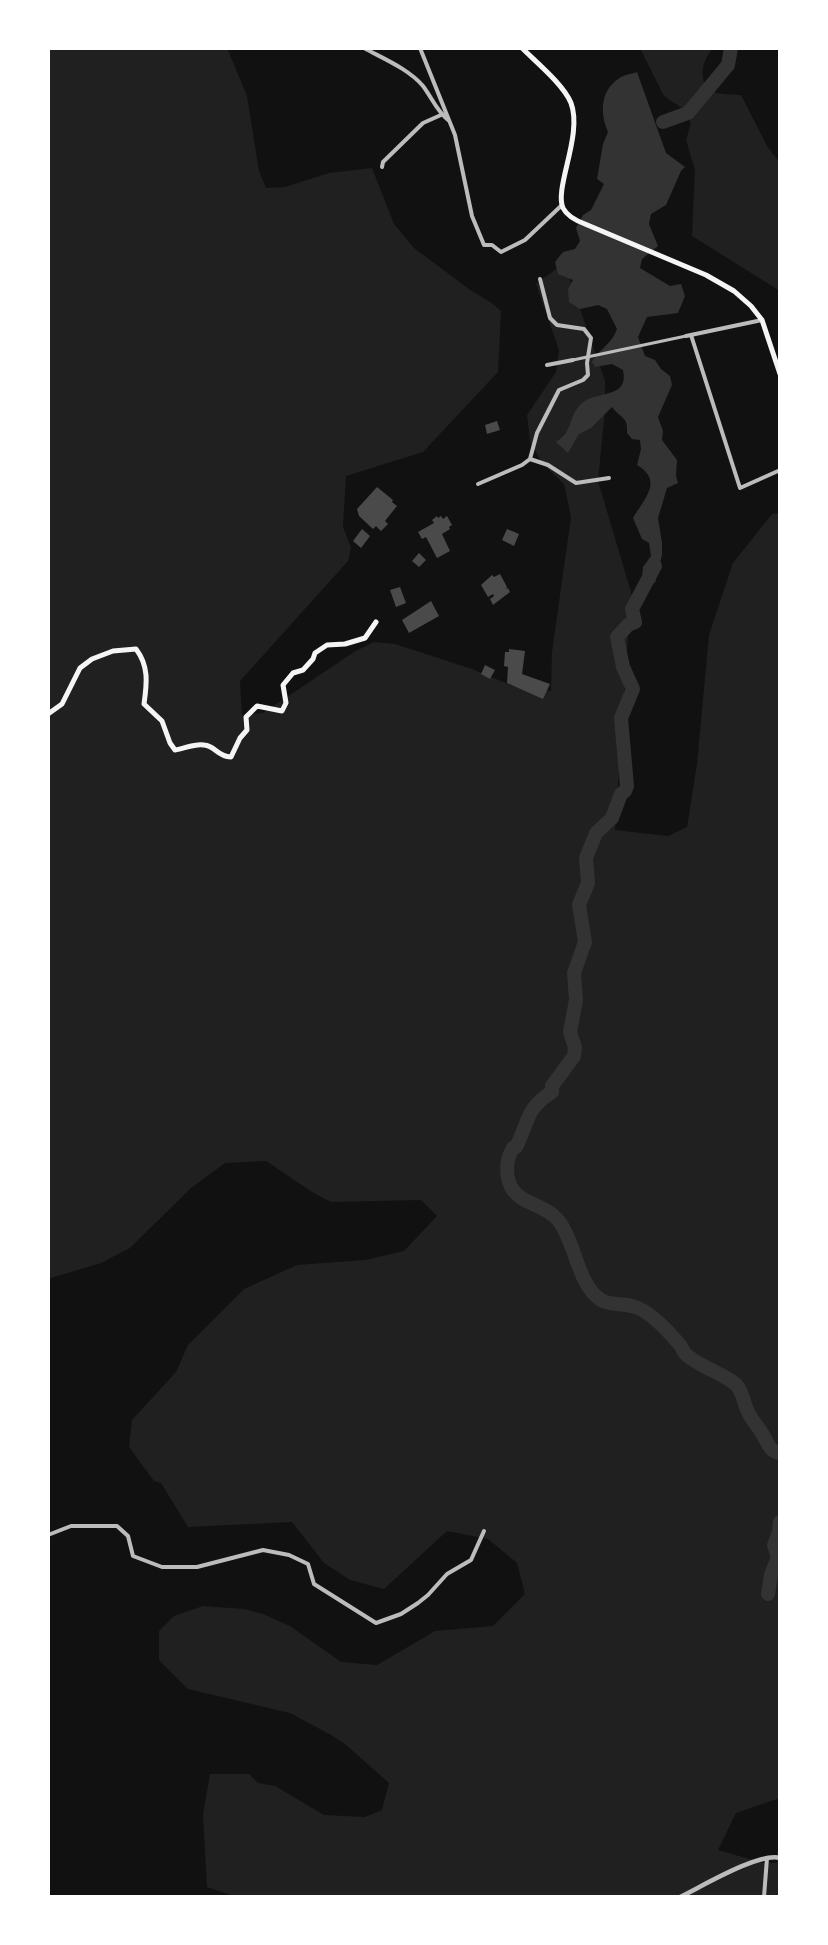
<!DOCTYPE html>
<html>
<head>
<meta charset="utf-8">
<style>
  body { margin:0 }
  #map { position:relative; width:828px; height:1945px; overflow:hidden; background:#111; font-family:"Open Sans",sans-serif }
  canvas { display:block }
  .frame { position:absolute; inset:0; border:50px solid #fff; pointer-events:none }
</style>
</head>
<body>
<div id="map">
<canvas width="828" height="1945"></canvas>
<div class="frame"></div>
</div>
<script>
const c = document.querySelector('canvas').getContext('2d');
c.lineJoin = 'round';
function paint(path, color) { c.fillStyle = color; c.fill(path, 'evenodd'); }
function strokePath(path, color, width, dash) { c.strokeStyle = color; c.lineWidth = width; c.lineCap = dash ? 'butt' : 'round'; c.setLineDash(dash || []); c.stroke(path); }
paint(new Path2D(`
  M48,48h179l20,48 12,75 7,17 19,-1 44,-14 43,-5 22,56 20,24 55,41 24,15 8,7 -3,61 -75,80 -77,24 -3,51 8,21 -3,13 -108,120 2,34 21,-2 91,-61 20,-10 21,2 77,25 41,17 38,5 1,-39 19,-135 -7,-33 -22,-21 -12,-22 -3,-26 29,-43 3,-22 -23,-66 28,-21 41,118v29l-7,71 33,111 -16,238 53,6 19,-9 10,-63 12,-129 24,-72 39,-49 8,-1v1285l-44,15 -18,37 45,13h14v-13l3,1v46h-544l-29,-10 -4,-72 7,-41h39l9,9 17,3 49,29 41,2 17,-7 7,-27 -44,-39 -14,-9 -41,-22 -102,-24 -29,-29v-29l15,-15 29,-10 41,3 19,5 27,12 51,36 36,3 58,-34 58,-5 32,-32 -8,-31 -29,-24 -41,-8 -63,58 -34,-9 -26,-17 -32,-41 -104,5 -27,-44 -7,-2 -25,-34 3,-27 44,-48 12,-27 56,-56 53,-24 68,-5 39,-9 33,-35 -16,-16 -90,2 -19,-10 -46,-31 -41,2 -34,25 -61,60 -29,15 -53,16z
  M640,48h73c-10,11 -17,33 -1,43 6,4 20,3 29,4l26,51 13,17v128l-88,-55 3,-66 -9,-30 5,-17 -6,-13 -21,-14z`), '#202020');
paint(new Path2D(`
  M637,72l29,81 19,14 -4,4 -15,34 -15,9 -2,10 9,22 -16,13 -2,9 30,18 11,-2 4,12 -7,17 -31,4 -9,20 7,19 10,4 6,9 9,7 2,9 -14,32 5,14 -1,9 15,20 -1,16 2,7 -11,5 -9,30 4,25v12l-7,28 -9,-1 -4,-3 1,-12 8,-11 -2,-13 -7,-4 -9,-21c11,-19 31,-37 4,-53l4,-16 -1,-9 -8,-1 -5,-6c1,-17 -5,-13 -15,-26l-21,21 -12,6 -11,19 -12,-11c19,-11 11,-29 29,-41 15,-10 44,-3 38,-31l-11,-6 -17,3 -3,-5c8,-14 19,-17 25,-33l-10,-20 -9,-4 -18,4 -11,-7 -1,-13 5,-9 -15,-6 -3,-12 8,-10 12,-3 5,-8 -4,-13 7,-13 8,-5 13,-26 -7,-5 6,-35 5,-12c-8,-19 -8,-40 10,-53 5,-4 13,-5 19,-7z`), '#333');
strokePath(new Path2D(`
  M663,122l25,-9 40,-48 3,-17
  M655,566l-23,43 3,13 -7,3 -11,12 6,30 10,22 -12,29 6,68 -2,5 -4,3 -9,24 -16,15 -10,25 2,25 -9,22 6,37 -11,31 2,27 -6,32 5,15 -1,9 -22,30v6c-27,17 -23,30 -36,55l-3,1c-7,11 -8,26 -2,39 9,17 35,18 47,33 18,22 19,65 43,80 11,7 28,1 43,11 14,9 26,22 36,34 3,4 4,9 8,11 11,10 43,21 50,31 5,7 6,17 10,25 4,9 11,15 15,23 6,9 5,16 17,18
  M768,1594l3,-19 7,-18 -4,-12 5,-13 1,-10`), '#333', 14);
paint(new Path2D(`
  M497,421l3,9 -13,4 -2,-9z
  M377,487l16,13 -1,2 5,4 -12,15 3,3 -7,7 -5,-5 -3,3 -14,-13 -2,-7z
  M437,516l1,2 3,-2 2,3 4,-3 5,9 -3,2 1,2 -8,5 8,17 -13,7 -11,-21 -4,2 -4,-7 16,-9 -2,-3z
  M362,529l8,7 -9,12 -8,-7z
  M507,529l12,5 -5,12 -12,-6z
  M419,553l7,7 -7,7 -7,-6z
  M500,574l7,13 -1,2 2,-1 2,4 -17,13 -3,-6 4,-3 -1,-2 -5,3 -7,-12 11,-10 2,2z
  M400,587l6,16 -10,4 -6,-17z
  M431,601l8,15 -30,17 -7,-13z
  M509,649l16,2 -3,23 28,10 -7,15 -36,-16 1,-16 -4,-1 1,-14h4z
  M485,665l10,5 -5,9 -9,-5z`), '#4a4a4a');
strokePath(new Path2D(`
  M573,360l113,-24`), '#bcbcbc', 3);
strokePath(new Path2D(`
  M364,48c18,10 45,21 59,38 9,12 13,24 25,34
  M420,48l35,87 17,81 12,29h8l9,7 24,-12 37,-35
  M382,167l1,-5 40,-39 18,-8
  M691,335l49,153 38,-17 2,1
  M686,336l76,-16
  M547,365l26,-5
  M530,459l18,6 28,18 33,-5
  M478,484l44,-19 8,-6 7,-26 22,-43 24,-10 5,-5 -1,-12 4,-25 -7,-9 -27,-4 -7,-7 -10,-39
  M48,1535l23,-9h46l11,10 5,20 29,11h35l66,-17 26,5 19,9 6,20 62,39 25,-9 17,-11 10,-8 19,-21 24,-14 13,-29
  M764,1897l3,-39`), '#bcbcbc', 4);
strokePath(new Path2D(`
  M680,1897c21,-10 79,-45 100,-39`), '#bcbcbc', 4.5);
strokePath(new Path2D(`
  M522,48c14,14 42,37 49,55 12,32 -17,85 -8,105 4,8 14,13 22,16l121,51 28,16 17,15 11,14 18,54
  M48,714l14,-10 18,-36 12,-9 21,-8 23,-2c13,17 11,34 8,55l18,17 8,22 5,7c9,-1 20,-7 29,-5 12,1 12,11 27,12l9,-19 7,-8 -1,-13 11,-11 25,5 4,-8 -3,-18 10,-12 10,-3 10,-11 2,-6 12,-8 18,-1 20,-6 11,-16`), '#f5f5f5', 5);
</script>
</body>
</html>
